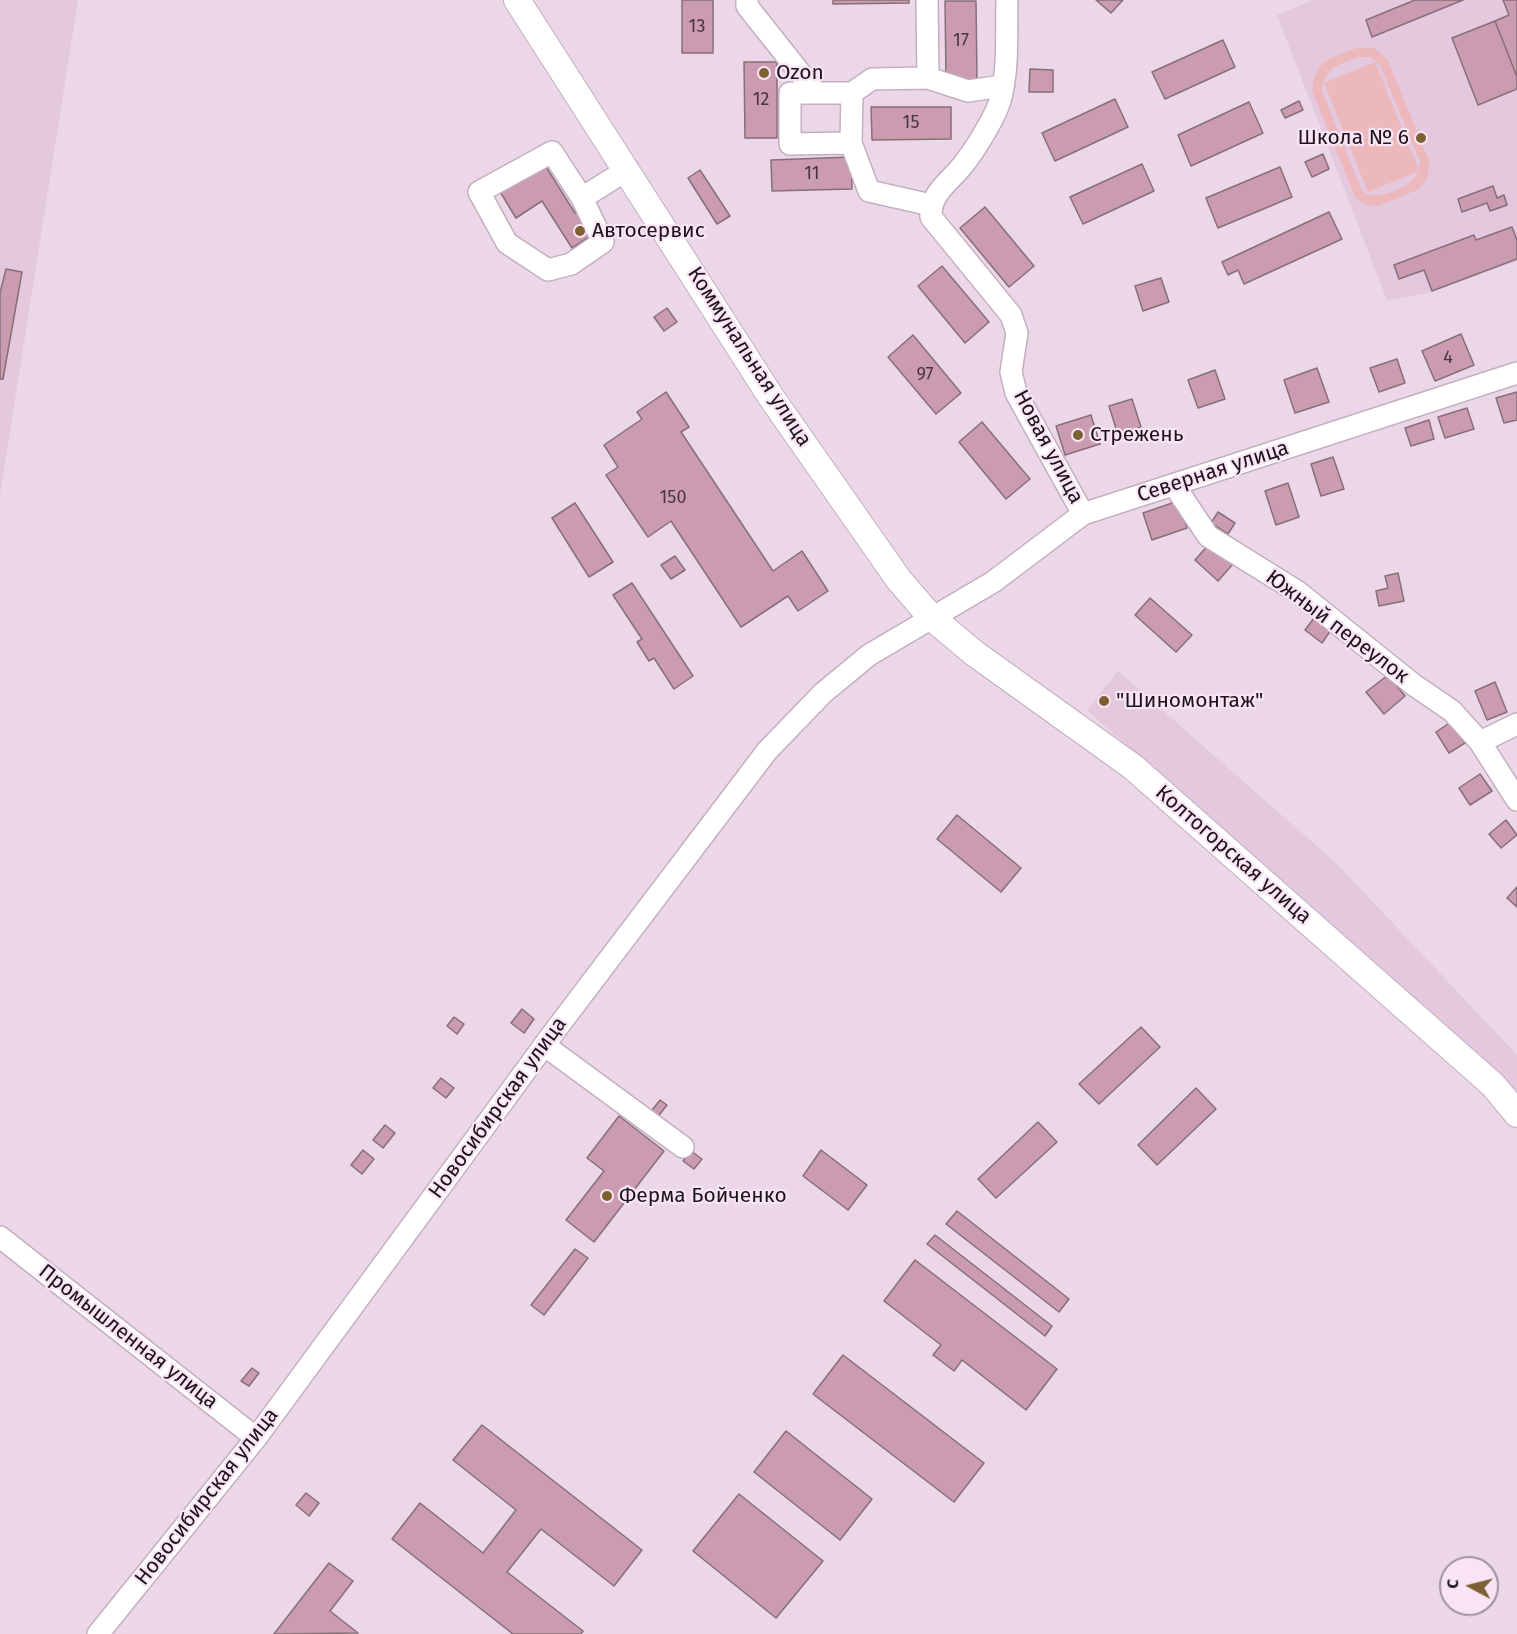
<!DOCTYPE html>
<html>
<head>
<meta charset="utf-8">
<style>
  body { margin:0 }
  #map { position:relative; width:1517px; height:1634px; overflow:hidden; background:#ebd7e8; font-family:"Fira Sans",sans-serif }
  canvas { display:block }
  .north { position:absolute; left:1439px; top:1556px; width:60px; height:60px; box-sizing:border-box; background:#f9e4f5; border:2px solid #a0919d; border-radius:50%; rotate:277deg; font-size:16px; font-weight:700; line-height:24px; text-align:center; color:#1b141a }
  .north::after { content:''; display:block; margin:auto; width:21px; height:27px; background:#7c6033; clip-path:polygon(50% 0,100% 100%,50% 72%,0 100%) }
</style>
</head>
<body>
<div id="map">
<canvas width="1517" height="1634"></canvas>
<div class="north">С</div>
</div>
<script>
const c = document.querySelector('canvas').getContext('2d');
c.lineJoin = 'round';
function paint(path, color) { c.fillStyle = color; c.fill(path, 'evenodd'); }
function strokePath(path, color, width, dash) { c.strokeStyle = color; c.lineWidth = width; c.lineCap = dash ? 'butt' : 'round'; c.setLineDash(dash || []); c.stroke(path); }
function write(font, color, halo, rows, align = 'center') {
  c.font = font + ' "Fira Sans",sans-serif'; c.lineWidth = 4.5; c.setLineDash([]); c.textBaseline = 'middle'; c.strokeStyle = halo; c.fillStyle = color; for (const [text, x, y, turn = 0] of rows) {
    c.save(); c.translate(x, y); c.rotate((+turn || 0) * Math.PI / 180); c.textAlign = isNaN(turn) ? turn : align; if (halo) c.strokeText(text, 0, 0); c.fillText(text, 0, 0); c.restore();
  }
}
paint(new Path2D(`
  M0,0h78l-78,495z
  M1313,0h204v261l-89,32 -41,7 -110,-285z
  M1118,671l219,193 180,191v36l-430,-381z`), '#e3c8de');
paint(new Path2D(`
  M1357,48h17l14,12 41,101 -1,16 -11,13 -39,16 -13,-1 -10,-8 -43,-106c3,-32 19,-33 45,-43zM1359,57h11l10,8 40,97 -1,8 -44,-108 -51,21 44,109 51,-21c-7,16 -42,32 -57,20l-40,-101c2,-23 18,-26 37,-33z`), '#ecb8bb');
const building = new Path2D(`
  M682,0h31v53h-31z
  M833,0h76v3l-76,1z
  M1096,0h27l-12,13z
  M1415,0h48l-91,37 -6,-17z
  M1503,0h14v77l-22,-56 14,-6z
  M945,1h31l1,79h-31z
  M1495,21l22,56v12l-39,16 -26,-67z
  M1223,40l12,27 -70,32 -13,-27z
  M744,62h33v76h-32z
  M1030,69l23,1v22h-24z
  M1115,99l13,28 -73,34 -13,-28z
  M1299,101l4,9 -18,8 -4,-8z
  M1249,102l14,31 -72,33 -13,-31z
  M871,107h80v32l-79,1z
  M1323,154l6,15 -17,8 -7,-15z
  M851,157l1,32 -80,2 -1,-31z
  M543,162l32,51 5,-4 15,24 -23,15 -30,-47 -26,17 -17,-28z
  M1142,164l12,27 -71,33 -13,-27z
  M1280,167l12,30 -74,31 -12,-30z
  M700,170l30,46 -13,8 -29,-46z
  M1493,186l4,12 7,-3 3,10 -17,6 -3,-8 -25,9 -4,-13z
  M985,207l49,59 -25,21 -49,-59z
  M1329,212l13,27 -98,45 -6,-14 -10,5 -6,-13z
  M1512,227l5,13v19l-85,32 -8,-21 -25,9 -5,-14 80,-30 2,5z
  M942,266l47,56 -24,21 -47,-57z
  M6,269l16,3 -19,107h-3v-86z
  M1161,278l8,24 -26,9 -8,-25z
  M667,308l10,14 -13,9 -10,-14z
  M1461,334l13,31 -39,16 -13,-30z
  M913,335l48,58 -25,21 -48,-57z
  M1397,359l8,24 -26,9 -9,-24z
  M1317,368l12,34 -34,11 -11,-33z
  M1215,370l10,29 -27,9 -10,-28z
  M666,392l23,35 -8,5 92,139 29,-20 26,40 -30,20 -10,-15 -47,31 -70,-106 -23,16 -42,-62 12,-8 -14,-22 38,-26 -5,-7z
  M1517,392v28l-13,3 -8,-25z
  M1132,399l9,28 -23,8 -9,-29z
  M1467,408l7,21 -29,9 -7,-21z
  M1091,415l9,29 -35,11 -9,-29z
  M1429,420l5,19 -23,7 -6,-18z
  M982,422l48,57 -24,20 -47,-57z
  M1333,457l11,32 -23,7 -10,-32z
  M1288,483l11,34 -23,8 -11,-34z
  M1178,501l9,27 -35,12 -9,-27z
  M575,503l38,59 -24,15 -37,-59z
  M1218,512l17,11 -7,11 -17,-11z
  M1210,543l23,21 -15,17 -23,-21z
  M675,556l10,14 -14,9 -10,-14z
  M1398,573l6,28 -25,5 -3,-15 12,-3 -3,-12z
  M632,583l61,93 -19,13 -20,-31 -5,3 -12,-19 5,-3 -29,-44z
  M1150,598l42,37 -16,17 -41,-37z
  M1314,618l17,12 -9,13 -17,-13z
  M1388,675l17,21 -21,18 -18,-22z
  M1495,682l12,30 -20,8 -12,-29z
  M1451,722l14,21 -16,10 -13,-21z
  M1480,774l12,17 -22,14 -11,-17z
  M957,815l64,53 -20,24 -64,-53z
  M1506,820l11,15 -16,13 -12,-14z
  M1517,887v20l-10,-9z
  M522,1009l12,10 -10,14 -13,-10z
  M454,1017l10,7 -7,10 -10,-8z
  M1141,1027l19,20 -61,57 -20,-20z
  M441,1078l13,10 -8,10 -13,-10z
  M1196,1088l20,21 -59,56 -19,-20z
  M660,1100l7,5 -11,14 -7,-5z
  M619,1116l45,35 -70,91 -28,-22 38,-49 -17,-13z
  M1038,1122l19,20 -61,56 -18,-19z
  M385,1125l10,8 -12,15 -10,-8z
  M363,1150l11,9 -12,15 -11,-9z
  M821,1150l46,35 -19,25 -45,-34z
  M691,1151l11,8 -8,10 -11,-8z
  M957,1211l112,88 -10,13 -113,-88z
  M935,1235l117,91 -7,10 -118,-92z
  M575,1249l13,9 -44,57 -13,-10z
  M915,1260l142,109 -31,41 -64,-50 -8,11 -21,-16 8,-10 -57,-44z
  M843,1355l141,108 -30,39 -141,-108z
  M252,1368l7,5 -10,13 -8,-5z
  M482,1425l160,125 -28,36 -73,-57 -34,43 76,59 -2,3h-68l-121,-95 28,-36 63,50 33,-43 -63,-50z
  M786,1431l86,68 -32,41 -86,-68z
  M306,1493l13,10 -10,13 -13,-11z
  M739,1494l84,67 -47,57 -83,-67z
  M329,1563l24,18 -23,30 28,22 -84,1z`);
paint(building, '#cb9caf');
strokePath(building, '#866f78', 1.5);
const minor = new Path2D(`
  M747,0v6l69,87
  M927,0l1,78
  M1007,0c-1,33 2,69 -7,101 -5,16 -24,47 -34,60 -14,20 -36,30 -35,56l80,98 6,18 -6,39 5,21 67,121
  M852,93l20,-14 56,-1 40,13 34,-5
  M851,143l1,-50h-62v51l61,-1 18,48 62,14
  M582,198l21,44 -32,22 -23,6 -41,-27 -28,-51 73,-40 30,46 46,-29
  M1174,485l34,51 90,56 116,93 38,26 28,31 37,58
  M1480,742l37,-18
  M544,1045l139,102
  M0,1237l256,201
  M98,1634l158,-196 298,-406 213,-281 56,-58 46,-38 124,-73 90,-68 434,-141`);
const major = new Path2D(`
  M517,0l254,397 128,183 32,37 43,36 159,114 360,318 24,29`);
strokePath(minor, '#c3afbf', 24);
strokePath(major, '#c3afbf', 28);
strokePath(minor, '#fff', 21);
strokePath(major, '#fff', 26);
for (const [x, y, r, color] of [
  [764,73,6,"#7c6033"],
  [1421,138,6,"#7c6033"],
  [580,231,6,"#7c6033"],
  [1078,435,6,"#7c6033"],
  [1104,701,6,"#7c6033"],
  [607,1196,6,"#7c6033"]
]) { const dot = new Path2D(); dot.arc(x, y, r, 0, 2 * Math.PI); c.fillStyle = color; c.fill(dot); strokePath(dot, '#f9e4f5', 2); }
write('18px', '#47363f', null, [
  ["13",697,27],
  ["17",961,41],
  ["12",761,100],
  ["15",911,123],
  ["11",812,174],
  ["4",1448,358],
  ["97",925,375],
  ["150",673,498]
]);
write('21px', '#1b141a', '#f9e4f5', [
  ["Ozon",776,73],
  ["Школа № 6",1409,138,"right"],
  ["Автосервис",592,231],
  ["Стрежень",1090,435],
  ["\"Шиномонтаж\"",1116,701],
  ["Ферма Бойченко",619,1196]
], 'left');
write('21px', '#1b141a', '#f9e4f5', [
  ["Коммунальная улица",749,357,57],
  ["Новая улица",1048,447,62],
  ["Северная улица",1213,472,-18],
  ["Южный переулок",1337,627,37],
  ["Колтогорская улица",1233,855,41],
  ["Новосибирская улица",498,1108,-54],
  ["Промышленная улица",128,1337,38],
  ["Новосибирская улица",207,1497,-52]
]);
</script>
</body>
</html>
